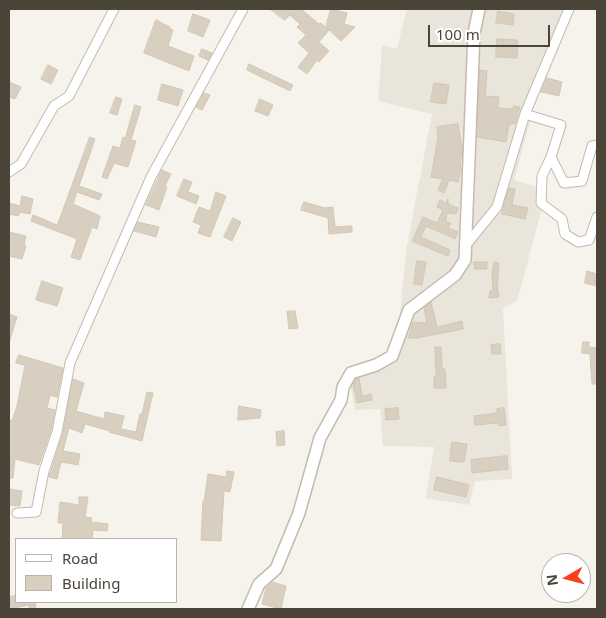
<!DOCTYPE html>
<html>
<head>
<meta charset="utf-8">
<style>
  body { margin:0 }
  #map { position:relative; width:606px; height:618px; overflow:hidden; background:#f6f3ec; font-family:"Noto Sans",sans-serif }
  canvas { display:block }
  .frame { position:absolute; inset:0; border:10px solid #4b4439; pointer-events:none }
  .legend { position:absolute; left:15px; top:538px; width:162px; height:65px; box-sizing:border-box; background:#fff; border:1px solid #b7b4b0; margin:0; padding:6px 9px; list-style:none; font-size:15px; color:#4b4439 }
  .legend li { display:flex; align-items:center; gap:10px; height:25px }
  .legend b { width:25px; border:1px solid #b7b4b0 }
  .north { position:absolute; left:541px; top:553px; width:50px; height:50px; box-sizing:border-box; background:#fff; border:1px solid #b7b4b0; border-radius:50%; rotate:262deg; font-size:14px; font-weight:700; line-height:20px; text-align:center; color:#4b4439 }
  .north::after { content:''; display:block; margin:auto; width:18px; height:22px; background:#fc3f1d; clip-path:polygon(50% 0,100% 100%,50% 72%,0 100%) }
  .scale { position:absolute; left:428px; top:25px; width:122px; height:22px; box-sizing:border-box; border:2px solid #4b4439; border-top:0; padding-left:6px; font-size:15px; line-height:18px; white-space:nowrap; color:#4b4439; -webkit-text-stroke:4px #fff; paint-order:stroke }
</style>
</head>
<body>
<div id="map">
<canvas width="606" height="618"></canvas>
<div class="frame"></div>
<ul class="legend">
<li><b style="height:6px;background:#fff"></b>Road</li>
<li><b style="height:14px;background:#d8cfc1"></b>Building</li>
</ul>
<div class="north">N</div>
<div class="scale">100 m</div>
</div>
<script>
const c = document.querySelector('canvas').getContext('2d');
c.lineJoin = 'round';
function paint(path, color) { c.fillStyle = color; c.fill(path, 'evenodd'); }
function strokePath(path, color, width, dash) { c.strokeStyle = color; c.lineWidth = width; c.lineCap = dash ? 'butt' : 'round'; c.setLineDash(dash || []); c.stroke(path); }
paint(new Path2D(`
  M407,9h159l-24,69 -28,102 33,10 -30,111 -14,7 9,171 -37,2 -6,24 -43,-7 8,-51 -51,-1 -3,-37 -25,1 -6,-32 47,-19 10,-108 26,-137 -54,-13 4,-56 15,4z`), '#eae5da');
const building = new Path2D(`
  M270,9h31l18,15 2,-1 8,7 -10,12 10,9 -10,11 -2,-2 -10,14 -9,-7 11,-14 -11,-10 8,-8 -9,-8 3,-3 -10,-9 -5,5z
  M331,9l16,4 -3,11 11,3 -14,14 -15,-14z
  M498,11l16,3 -1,11 -17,-2z
  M193,14l17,6 -7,17 -15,-6z
  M156,20l14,7 -1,1 4,2 -5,16 26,10 -5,15 -45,-18z
  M497,39l21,1 -1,18 -21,-1z
  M202,49l10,4 -4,7 -9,-4z
  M249,64l44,21 -3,6 -43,-21z
  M48,65l10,5 -7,14 -10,-5z
  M480,70l7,1 -2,25 14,1 -1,11 15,1 1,-3 6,1 -5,17h-6l-3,18 -29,-5z
  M547,78l15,4 -3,14 -18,-4z
  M9,82l12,5 -6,12 -6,-2z
  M434,83l15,2 -3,19 -15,-2z
  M162,84l21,6 -5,16 -20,-6z
  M204,93l6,2 -8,15 -6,-3z
  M116,97l6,2 -5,16 -7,-2z
  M260,99l13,6 -5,11 -13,-5z
  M135,105l6,2 -10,33 5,1 -8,26 -14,-4 -7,16 -5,-2 11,-31 7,2 3,-11 2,1z
  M458,124l4,24 -2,18 1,3 -3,13 -9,-2 -5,13 -6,-3 5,-11 -12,-2 7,-39 -1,-11z
  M90,137l5,2 -16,47 23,8 -3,6 -22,-8 -4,12 27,12 -3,13 -5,-2 -12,33 -9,-3 6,-18 -46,-18 2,-6 24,10z
  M162,170l9,4 -6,12 2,1 -8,23 -13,-5z
  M184,179l8,3 -4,10 11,4 -3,8 -19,-8z
  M509,188l6,1 -3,16 16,3 -3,11 -23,-5z
  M216,192l10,4 -16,41 -12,-4 3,-8 -8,-3 6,-15 11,4z
  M22,196l11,3 -3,15 -10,-2 -2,4 -9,-2v-11l11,3z
  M448,199v5l10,4 -2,6 -9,-1 -1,9 5,1 -3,5 10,4 -3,7 -29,-13 -5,11 29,13 -2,6 -36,-15 11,-24 14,6 6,-13 -6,-3 3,-7 6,3z
  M304,202l21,6 8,-1 2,20 17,-1v6l-23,2 -1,-16 -27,-8z
  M233,218l8,4 -9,19 -8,-4z
  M138,222l21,5 -3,10 -22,-6z
  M9,232l17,4 -2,9 2,1 -4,13 -13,-3z
  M417,261l9,1 -4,23 -8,-1z
  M474,262h13v7h-12z
  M494,262l5,1 -2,28 1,-1 1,7 -10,1 1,-7h3l-1,-13z
  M587,271l10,3v12l-12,-3z
  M42,281l21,7 -6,18 -21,-6z
  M431,302l6,25 25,-6 1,8 -46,9h-9l5,-16 14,1 -3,-15z
  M295,311l3,17 -9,1 -2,-17z
  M9,314l8,3 -7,23h-1z
  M583,342h6v5l8,1v36h-5l-2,-30 -8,-1z
  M500,344l1,10h-9l-1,-9z
  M435,347h6l1,22h3l1,19h-12v-11h2z
  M19,355l44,13 -6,29 -7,-2 -3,13 8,2 -4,20 -12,35 -24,-6 -2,19h-4v-58l3,1 5,-15 8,-41 -9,-2z
  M359,378l3,18 9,-2 1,6 -15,3 -4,-19 3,-5z
  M73,379l11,4 -8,28 28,8 1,-7 19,4 -3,13 15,3 4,-18h2l5,-22 6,1 -11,48 -33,-9 1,-1 -25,-7 -3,9 -13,-5 -6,23 17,3 -2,11 -17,-3 -4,17 -8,-2 14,-44z
  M239,406l22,4 -1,8 -22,2z
  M398,408l1,11 -13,1 -1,-11z
  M504,408l2,17 -7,1 -1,-3 -23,2 -1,-9 23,-3v-4z
  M284,431l1,14 -8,1 -1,-14z
  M452,442l15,2 -3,18 -14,-1z
  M507,456l1,13 -36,4 -1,-13z
  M227,471l7,1 -4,20 -6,-1 -3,50 -20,-1 2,-39 1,1 4,-28 18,3z
  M437,477l32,8 -3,12 -32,-7z
  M9,489l13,2 -2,15 -11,-1z
  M79,497h9l-3,20 7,1 -1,4 17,2 -1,7 -14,-1 -1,9h-30l1,-16h-5l2,-21 19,3z
  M272,582l14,4 -5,23 -19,-5 4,-16z
  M16,596v6h19l1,7h-7v-4l-20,4v-12z`);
paint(building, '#d8cfc1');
strokePath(building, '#d3c7b4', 1);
const minor = new Path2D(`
  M525,114l36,11 -10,32 13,26 18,-2 10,-35 5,-1
  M551,157l-9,19 -1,27 21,16 3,15 13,8 11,-2 8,-23
  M9,172l12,-8 33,-58 15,-10 45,-87
  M466,245l31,-38 28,-93 44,-105
  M17,513l19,-1 8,-41 13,-39 13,-69 81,-186 92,-168`);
const tertiary = new Path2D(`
  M248,609l11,-25 17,-15 23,-56 21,-75 21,-38 2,-13 8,-14 25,-8 16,-9 17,-46 46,-35 10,-15 9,-227 5,-24`);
strokePath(minor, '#c2bbae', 11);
strokePath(tertiary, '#c2bbae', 14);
strokePath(minor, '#fff', 9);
strokePath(tertiary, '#fff', 11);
</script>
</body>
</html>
